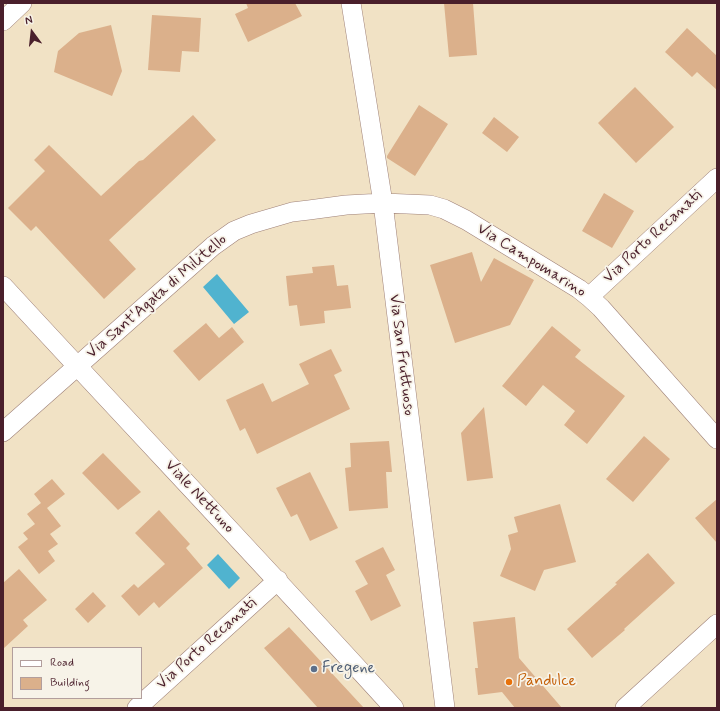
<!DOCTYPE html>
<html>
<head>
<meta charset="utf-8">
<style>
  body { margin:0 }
  #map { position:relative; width:720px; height:711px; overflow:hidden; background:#f1e2c5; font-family:Mynerve,sans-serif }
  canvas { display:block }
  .frame { position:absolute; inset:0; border:4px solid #4a1f2b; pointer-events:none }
  .legend { position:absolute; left:12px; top:647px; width:130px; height:52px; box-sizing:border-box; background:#f7f3e8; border:1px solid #b29e9c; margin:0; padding:5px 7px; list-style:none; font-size:12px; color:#4a1f2b }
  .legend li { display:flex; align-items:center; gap:8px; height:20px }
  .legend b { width:20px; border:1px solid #b29e9c }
  .north { position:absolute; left:12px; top:12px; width:40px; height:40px; -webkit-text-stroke:3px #f7f3e8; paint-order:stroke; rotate:345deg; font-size:11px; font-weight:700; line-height:16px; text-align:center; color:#4a1f2b }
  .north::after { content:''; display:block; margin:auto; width:14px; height:18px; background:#4a1f2b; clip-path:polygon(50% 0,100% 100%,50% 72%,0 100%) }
</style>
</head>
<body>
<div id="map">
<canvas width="720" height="711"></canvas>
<div class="frame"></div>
<ul class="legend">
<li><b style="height:5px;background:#fff"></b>Road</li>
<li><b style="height:11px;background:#dbb08b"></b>Building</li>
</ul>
<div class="north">N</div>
</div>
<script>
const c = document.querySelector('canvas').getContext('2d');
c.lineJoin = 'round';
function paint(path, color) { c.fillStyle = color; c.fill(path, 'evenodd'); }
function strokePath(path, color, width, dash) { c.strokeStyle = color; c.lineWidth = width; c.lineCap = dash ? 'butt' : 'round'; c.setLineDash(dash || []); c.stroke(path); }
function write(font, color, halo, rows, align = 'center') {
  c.font = font + ' Mynerve,sans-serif'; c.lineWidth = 3.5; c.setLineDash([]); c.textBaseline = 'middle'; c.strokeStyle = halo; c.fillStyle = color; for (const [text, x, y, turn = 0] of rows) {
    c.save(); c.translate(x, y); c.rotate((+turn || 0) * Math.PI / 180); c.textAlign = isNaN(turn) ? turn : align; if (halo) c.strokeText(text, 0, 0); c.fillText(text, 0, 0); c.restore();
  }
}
paint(new Path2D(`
  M217,274l32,38 -15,12 -31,-37z
  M218,554l22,24 -11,11 -22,-24z`), '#50b3cf');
paint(new Path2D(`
  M246,3h49l7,13 -54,26 -13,-28 13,-6z
  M444,3h29l4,52 -28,2z
  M152,15l49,3 -2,34 -17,-1 -2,21 -32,-2z
  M111,25l11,46 -10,25 -58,-24 4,-21 21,-18z
  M687,28l30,28v34l-20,-18 -5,5 -27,-25z
  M635,87l39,40 -38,36 -38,-40z
  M419,105l29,19 -33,52 -28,-18v-2z
  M193,115l23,25 -107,100 27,29 -32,30 -68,-73 -5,5 -23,-23 37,-37 -11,-11 15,-15 52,51 38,-35 4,-1z
  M494,117l25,20 -12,15 -25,-19z
  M604,193l30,18 -22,37 -30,-17z
  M472,252l9,30 13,-24 40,22 -24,45 -55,18 -25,-78z
  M334,265l3,21 11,-1 3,23 -27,3 1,12 -25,3 -3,-21 -8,1 -3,-30 27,-3 -1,-6z
  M206,323l13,15 13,-11 12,15 -45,39 -26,-30z
  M552,326l29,24 -6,7 50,39 -38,48 -23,-19 11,-14 -32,-26 -17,21 -24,-20z
  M331,349l11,22 -8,4 16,34 -93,45 -12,-26 -5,3 -14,-31 37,-17 9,19 37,-18 -10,-20z
  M484,407l9,71 -26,3 -6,-48z
  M644,436l26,23 -37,43 -27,-23z
  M389,441l3,31h-6l2,36 -39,3 -4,-43 6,-1 -1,-24z
  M103,453l38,39 -23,18 -36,-37z
  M310,472l28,56 -28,13 -13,-27 -6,3 -15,-29z
  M52,479l13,15 -18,14 14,18 -11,8 8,10 -10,7 7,10 -16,13 -21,-27 10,-8 -5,-6 12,-9 -8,-10 14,-11 -7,-9z
  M717,499v44l-22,-25z
  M560,504l16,58 -32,8 -9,21 -35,-15 11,-27 -3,-14 10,-3 -4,-15z
  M159,510l31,34 -4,4 17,20 -44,40 -5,-6 -15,14 -18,-20 13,-12 4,4 27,-24 -30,-31z
  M383,547l12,23 -9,5 15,31 -30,15 -16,-30 13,-7 -13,-23z
  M648,553l27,30 -51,46 1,1 -33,28 -25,-29 50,-45 -2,-1z
  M19,569l28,31 -24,20 5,6 -25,23v-66z
  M93,592l13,14 -18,17 -13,-14z
  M515,617l4,41 43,50h-47l-13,-16 -24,3 -3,-27h3l-5,-46z
  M289,627l75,81h-46l-54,-60z`), '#dbb08b');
const minor = new Path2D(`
  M351,3l32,200 62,505
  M3,21l19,-18
  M3,286c130,141 262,280 391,422
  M589,297l128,-119
  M3,432l210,-186 21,-15 17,-7 41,-12 17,-2 37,-5 37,-2 47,2 14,4 22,11 113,69 10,8 12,11 116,131
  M137,708l141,-128
  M625,708l92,-84`);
strokePath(minor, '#9e8078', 20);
strokePath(minor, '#fff', 19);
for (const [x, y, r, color] of [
  [314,669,4,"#5c6f8a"],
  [509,682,4,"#e8710a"]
]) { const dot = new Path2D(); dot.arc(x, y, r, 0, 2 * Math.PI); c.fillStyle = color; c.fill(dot); strokePath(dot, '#f7f3e8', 1.5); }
write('16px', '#4a1f2b', '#f7f3e8', [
  ["Via Porto Recanati",653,237,-43],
  ["Via Campomarino",531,261,32],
  ["Via Sant'Agata di Militello",157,297,-41],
  ["Via San Fruttuoso",401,355,83],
  ["Viale Nettuno",199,497,47],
  ["Via Porto Recanati",207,644,-42]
]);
write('16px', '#4e5e75', '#f7f3e8', [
  ["Fregene",322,669]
], 'left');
write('16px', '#c56008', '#f7f3e8', [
  ["Pandulce",517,682]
], 'left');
</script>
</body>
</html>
